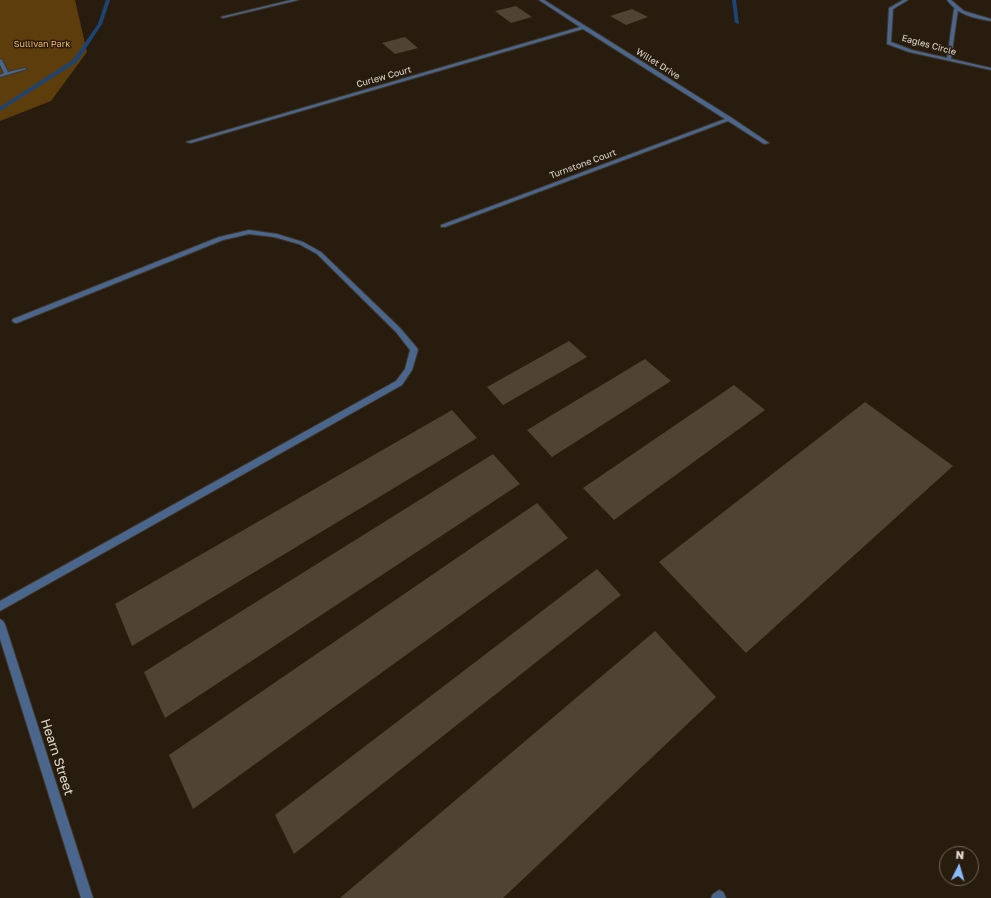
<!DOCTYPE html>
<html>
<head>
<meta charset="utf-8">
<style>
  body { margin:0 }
  #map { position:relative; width:991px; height:898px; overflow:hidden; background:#271c0d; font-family:"Golos Text",sans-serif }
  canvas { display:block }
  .north { position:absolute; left:939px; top:846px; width:40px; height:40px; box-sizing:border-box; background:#271c0d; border:1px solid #71675a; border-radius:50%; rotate:5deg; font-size:11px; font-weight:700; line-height:16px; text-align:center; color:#e0d8ce }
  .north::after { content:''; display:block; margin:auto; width:14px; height:18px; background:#89bafc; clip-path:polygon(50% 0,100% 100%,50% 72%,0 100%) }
</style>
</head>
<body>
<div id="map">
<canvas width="991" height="898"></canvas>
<div class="north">N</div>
</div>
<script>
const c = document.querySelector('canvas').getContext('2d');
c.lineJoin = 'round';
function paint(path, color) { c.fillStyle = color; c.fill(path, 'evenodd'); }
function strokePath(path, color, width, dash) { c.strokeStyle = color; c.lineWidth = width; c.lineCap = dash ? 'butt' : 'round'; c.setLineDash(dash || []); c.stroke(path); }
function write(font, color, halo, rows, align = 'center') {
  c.font = font + ' "Golos Text",sans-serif'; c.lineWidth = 3; c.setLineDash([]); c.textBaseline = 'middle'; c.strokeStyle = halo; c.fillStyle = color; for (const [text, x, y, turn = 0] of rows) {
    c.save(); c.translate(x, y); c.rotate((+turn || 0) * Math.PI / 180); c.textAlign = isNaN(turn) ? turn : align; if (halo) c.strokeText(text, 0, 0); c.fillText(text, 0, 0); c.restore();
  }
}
paint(new Path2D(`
  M0,0h75l12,52 -36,49 -51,20z`), '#5d3d0c');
paint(new Path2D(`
  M106,0h4l-8,24 -25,38 -77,49v-4l73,-47 25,-36z
  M732,0h4l3,24 -4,-1z`), '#1d4477');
paint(new Path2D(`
  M516,6l16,11 -21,6 -16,-12z
  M632,9l16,8 -22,8 -16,-9z
  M405,37l13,11 -23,6 -13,-11z
  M569,341l18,16 -84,48 -16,-18z
  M645,359l26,22 -119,76 -25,-27z
  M734,385l31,25 -151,110 -31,-32z
  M865,402l88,64 -207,187 -87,-91z
  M452,410l25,28 -345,208 -17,-42z
  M493,454l27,30 -355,234 -21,-46z
  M537,503l31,35 -375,271 -24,-54z
  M597,569l24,26 -327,259 -19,-39z
  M655,631l61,66 -213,201h-163z`), '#504333');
const service = new Path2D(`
  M956,8l2,1 -7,50 -2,1 -2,-1 7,-50z
  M0,59l2,1 6,12 17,-4 2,1 -27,8v-2l4,-2 -4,-8z
  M249,230l28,4 26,8 18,10 79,76 17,20 1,2 -6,20 -10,15 -402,226v-10l396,-220 9,-12 5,-19 -14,-18 -79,-78 -18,-10 -25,-7 -25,-3 -26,6 -206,83h-2l-3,-2 1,-2 206,-82z
  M719,890l4,2 3,6h-15l2,-4z`);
const minor = new Path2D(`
  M291,0h7l-75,18 -2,-1z
  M539,0h5l188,118 37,25 -5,1 -36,-23 -283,106h-4v-2l284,-106 -142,-90 -392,114 -5,-1 394,-115z
  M903,0h5l-15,9 -2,33 21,8 79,18v2l-82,-18 -22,-8 2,-36z
  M947,0h4l13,11 27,8v2c-18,-3 -33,-6 -44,-21z
  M0,619l3,2 2,3 88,274h-12l-81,-259z`);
strokePath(service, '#413628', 2);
strokePath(minor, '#413628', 2);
paint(service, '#4a668d');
paint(minor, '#4a668d');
write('9px', '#f9b862', '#271c0d', [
  ["Sullivan Park",42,44]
]);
write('9px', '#e0d8ce', '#271c0d', [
  ["Eagles Circle",929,45,15],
  ["Willet Drive",658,64,32],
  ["Curlew Court",384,77,-16],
  ["Turnstone Court",583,164,-20]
]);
write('13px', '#e0d8ce', '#271c0d', [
  ["Hearn Street",57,757,72]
]);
</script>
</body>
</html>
